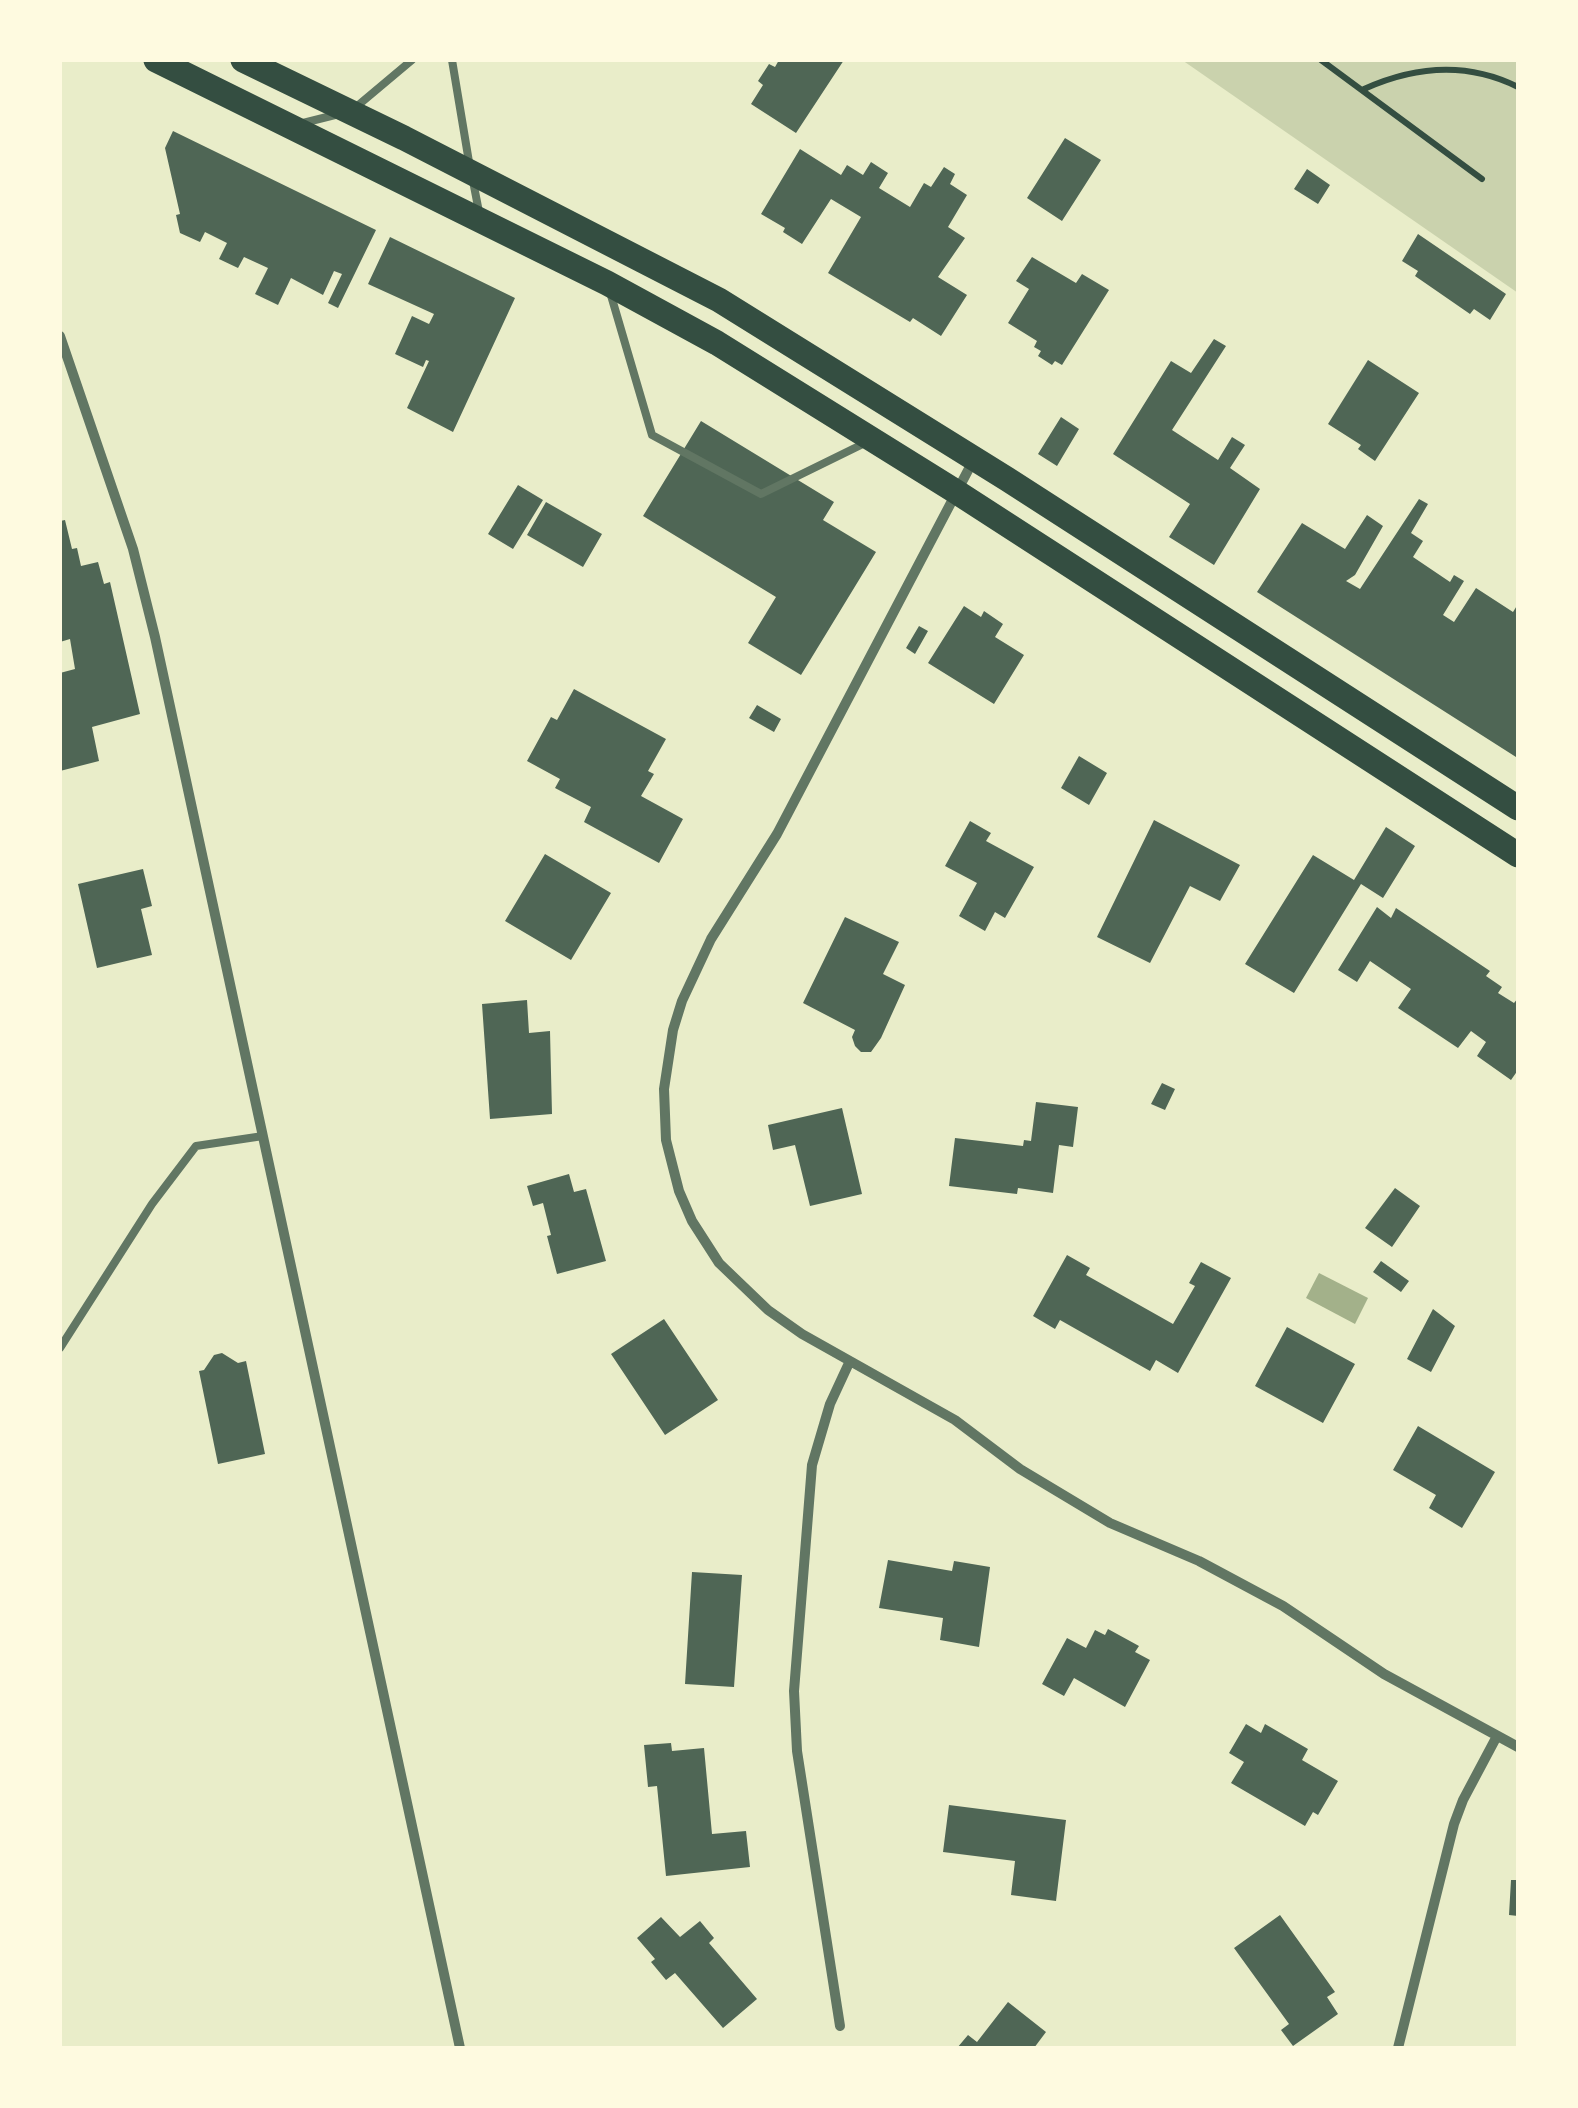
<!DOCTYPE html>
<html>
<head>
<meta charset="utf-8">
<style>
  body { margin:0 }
  #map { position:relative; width:1578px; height:2108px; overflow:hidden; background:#e9edc9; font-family:"Varela Round",sans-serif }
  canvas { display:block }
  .frame { position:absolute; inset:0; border:62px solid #fefae0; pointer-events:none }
</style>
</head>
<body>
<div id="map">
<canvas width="1578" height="2108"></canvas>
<div class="frame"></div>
</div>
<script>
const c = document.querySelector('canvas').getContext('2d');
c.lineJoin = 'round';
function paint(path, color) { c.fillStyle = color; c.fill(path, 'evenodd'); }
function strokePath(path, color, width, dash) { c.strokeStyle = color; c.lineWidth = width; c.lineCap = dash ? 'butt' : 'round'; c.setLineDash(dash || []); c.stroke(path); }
paint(new Path2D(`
  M1182,60h336v233z`), '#cad2ad');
paint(new Path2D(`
  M1319,1273l49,25 -13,26 -49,-26z`), '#a3b18a');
paint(new Path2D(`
  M779,60h65l-48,73 -45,-29 12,-19 -5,-4 11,-17 6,3z
  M173,131l203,99 -38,78 -10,-5 14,-29 -8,-3 -11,24 -32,-17 -13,27 -23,-11 13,-26 -24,-11 -6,11 -19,-9 8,-16 -22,-11 -5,10 -20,-9 -4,-18 4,-1 -15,-66z
  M1065,138l36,22 -39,61 -35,-23z
  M800,149l41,26 6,-10 16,10 8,-13 17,11 -9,15 31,19 14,-24 7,4 13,-20 11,7 -5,10 17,11 -19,32 17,11 -27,39 29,18 -26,41 -28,-18 -3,4 -82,-49 33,-56 -30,-18 -29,45 -19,-12 2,-4 -24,-14z
  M1307,169l23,16 -12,19 -24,-15z
  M1418,234l88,60 -16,26 -16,-11 -4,5 -55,-38 3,-5 -16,-10z
  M390,237l125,61 -62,134 -46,-24 22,-47 -3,-1 -3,7 -28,-13 17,-38 17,8 5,-10 -66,-30z
  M1032,257l44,26 6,-9 27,16 -47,75 -7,-4 -3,4 -14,-9 3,-5 -7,-4 3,-6 -29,-18 21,-34 -13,-8z
  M1214,339l12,7 -54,84 46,30 14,-23 13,8 -15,23 30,21 -46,76 -45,-28 21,-33 -77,-50 58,-93 20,12z
  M1368,360l51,33 -44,68 -17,-12 3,-4 -33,-21z
  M1061,417l18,12 -22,37 -19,-12z
  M701,421l133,81 -11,18 53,32 -75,123 -53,-32 28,-46 -133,-81z
  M518,485l25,15 -30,49 -25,-15z
  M1419,499l9,5 -17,29 12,8 -10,16 37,25 4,-7 10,6 -21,34 11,7 22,-34 37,24 5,-8 -2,153 -259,-165 45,-69 43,26 22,-34 16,11 -28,49 -9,6 14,8z
  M546,502l56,32 -19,33 -56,-32z
  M65,520l7,29 5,-1 4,18 17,-4 6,22 6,-2 30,132 -48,13 7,34 -39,10v-98l15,-4 -5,-30 -10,3v-121z
  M964,606l17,11 3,-6 19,13 -8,13 29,18 -30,49 -66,-41z
  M919,626l9,5 -13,23 -9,-6z
  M574,689l92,50 -18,32 6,3 -13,22 42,23 -24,44 -75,-41 7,-15 -36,-19 5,-9 -33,-18 24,-44 6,3z
  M757,705l24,14 -7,13 -25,-14z
  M1079,756l28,17 -18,32 -28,-17z
  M1154,820l86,45 -20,36 -30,-15 -40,77 -53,-26z
  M970,821l21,12 -5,8 48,26 -29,51 -10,-6 -10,19 -26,-15 18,-33 -32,-17z
  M1386,827l29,19 -32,52 -22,-14 -67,109 -49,-29 68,-109 41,25z
  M545,854l66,39 -40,67 -66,-39z
  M143,869l9,37 -11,3 11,46 -55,13 -19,-84z
  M1377,907l14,11 5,-10 94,63 -4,5 16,11 -4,6 16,10 4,-5v72l-7,10 -34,-24 9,-14 -15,-11 -13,17 -60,-40 13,-19 -41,-28 -13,21 -19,-12z
  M845,917l54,25 -16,32 22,11 -24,53 -10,14h-10l-6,-6 -3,-9 3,-7 -52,-27z
  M527,1000l2,33 21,-2 2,83 -62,5 -8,-115z
  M1162,1083l13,6 -10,21 -14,-6z
  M1036,1102l42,5 -5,40 -14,-2 -6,48 -35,-5 -1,6 -68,-8 6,-48 68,8 1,-6 7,1z
  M842,1108l20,86 -52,12 -15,-61 -22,5 -5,-25z
  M569,1174l5,18 12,-3 20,72 -49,13 -10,-38 4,-1 -8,-32 -10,3 -6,-20z
  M1395,1188l25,18 -28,41 -27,-19z
  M1067,1255l23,13 -4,7 87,49 22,-38 -6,-3 12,-21 30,16 -53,95 -22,-13 -6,11 -90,-51 -5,9 -22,-13z
  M1381,1261l28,20 -8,11 -28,-20z
  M1433,1309l22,17 -24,46 -24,-13z
  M664,1319l54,81 -53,35 -54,-81z
  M1287,1327l68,37 -32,59 -68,-37z
  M222,1353l16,10 8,-2 19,93 -47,10 -19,-93 5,-1 10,-15z
  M1418,1426l77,46 -33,56 -33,-20 7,-13 -43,-25z
  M888,1560l64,11 2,-10 36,6 -11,80 -39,-7 3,-22 -64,-10z
  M692,1572l50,3 -8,112 -49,-3z
  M1108,1629l31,17 -4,6 15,8 -25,47 -51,-29 -10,18 -22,-12 25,-46 19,10 9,-18 10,5z
  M1246,1724l15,9 4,-9 43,25 -6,11 36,21 -20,34 -5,-3 -8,14 -74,-43 13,-21 -15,-9z
  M671,1743l1,8 32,-3 8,86 34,-3 4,36 -84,9 -9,-90 -9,1 -4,-42z
  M949,1805l117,15 -10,81 -45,-6 4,-34 -72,-9z
  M1511,1880h7v36l-9,-1z
  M1280,1915l55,77 -8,5 11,17 -45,32 -12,-16 8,-6 -55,-76z
  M661,1917l19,20 20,-16 14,17 -5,5 48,56 -34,29 -48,-55 -9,7 -15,-18 4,-3 -18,-21z
  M1008,2002l38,30 -12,16h-77l11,-13 9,7z`), '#4f6655');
strokePath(new Path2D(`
  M1321,60l161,119
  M1364,89c51,-23 102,-28 154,-2`), '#344e41', 6);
strokePath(new Path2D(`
  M452,60l18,108
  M356,107l56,-47
  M299,124l40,-10
  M473,181l6,31
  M610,292l42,143 109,59 106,-52
  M60,1348l92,-144 44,-58 67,-10`), '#617663', 8);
strokePath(new Path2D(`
  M60,336l73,213 22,88 305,1411
  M974,459l-197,375 -66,105 -29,62 -9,29 -9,59 2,51 13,51 13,30 27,42 49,47 34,24 153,86 65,49 90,54 89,38 84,45 101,68 134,73
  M840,2026l-43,-275 -3,-60 18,-226 18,-61 19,-41
  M1398,2048l56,-224 9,-24 34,-64`), '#617663', 10);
strokePath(new Path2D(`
  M156,60l451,223 110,60 238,148 563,364
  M243,60l161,78 315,162 288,179 511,329`), '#344e41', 25);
</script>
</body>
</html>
